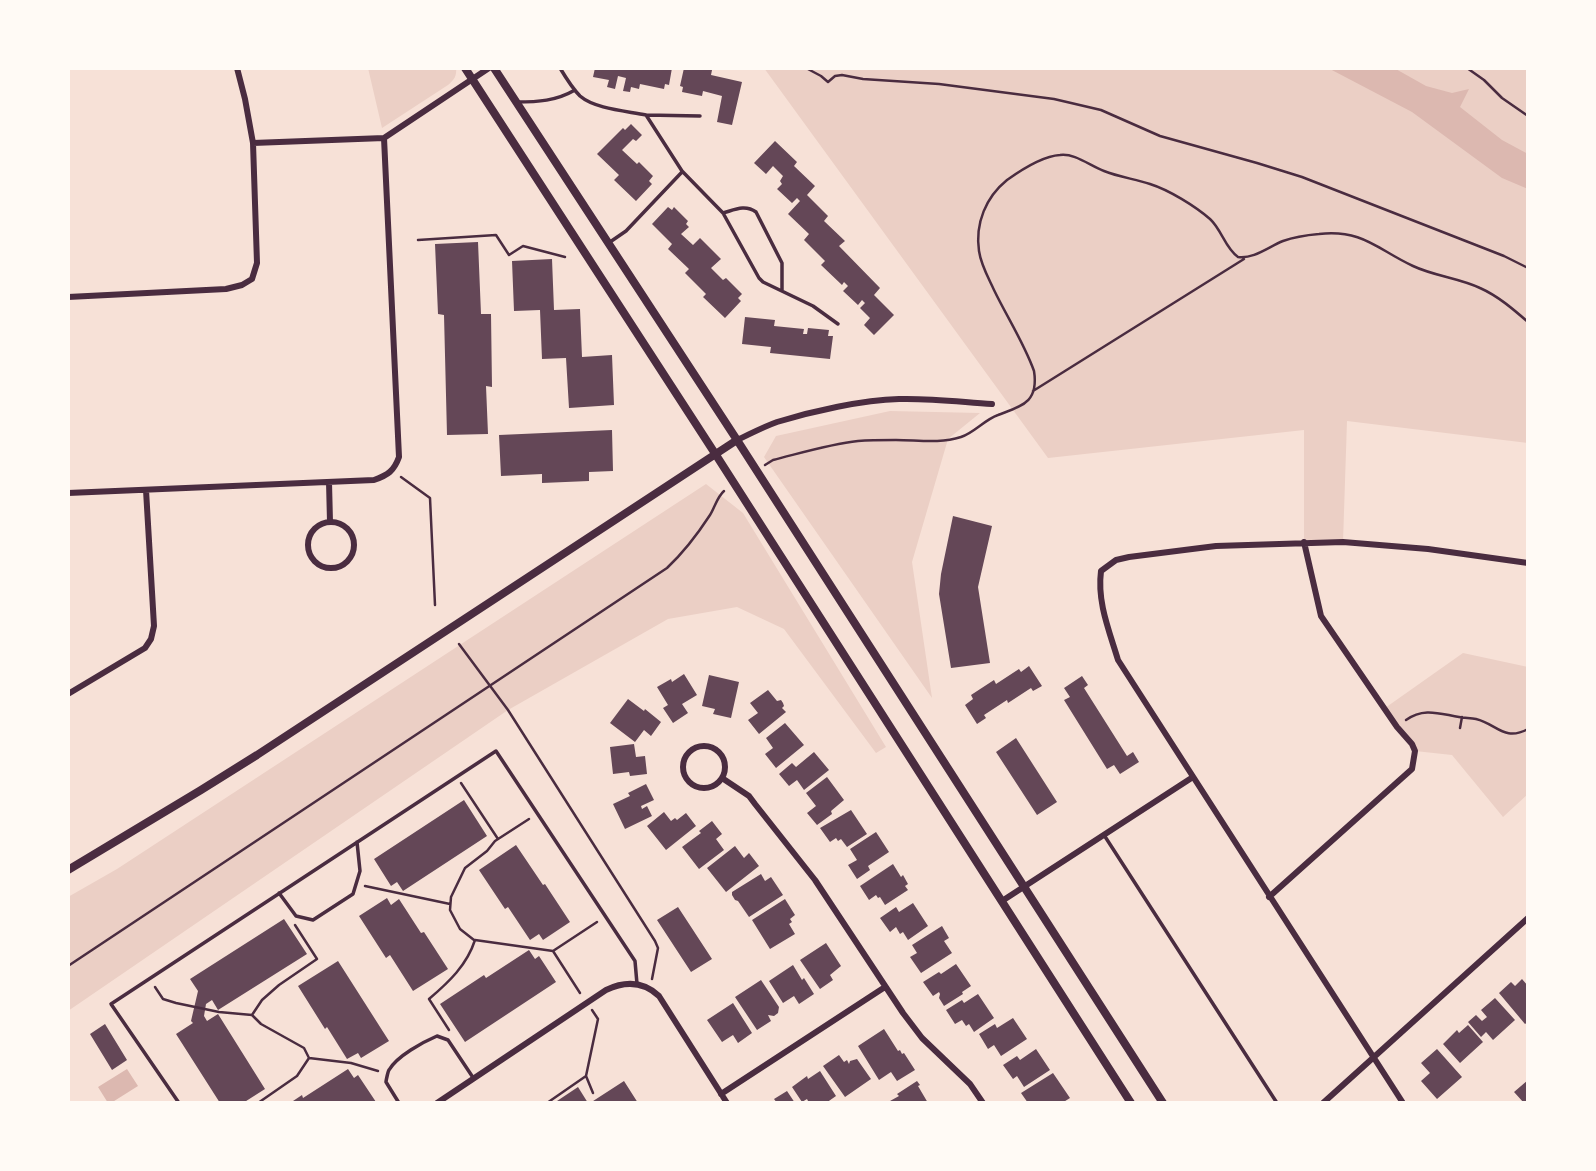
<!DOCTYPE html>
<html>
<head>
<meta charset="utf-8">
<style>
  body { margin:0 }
  #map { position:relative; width:1596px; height:1171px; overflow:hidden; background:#f7e1d7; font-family:"Open Sans",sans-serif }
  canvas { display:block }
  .frame { position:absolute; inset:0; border:70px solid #fffaf5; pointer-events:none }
</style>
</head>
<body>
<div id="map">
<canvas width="1596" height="1171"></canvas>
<div class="frame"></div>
</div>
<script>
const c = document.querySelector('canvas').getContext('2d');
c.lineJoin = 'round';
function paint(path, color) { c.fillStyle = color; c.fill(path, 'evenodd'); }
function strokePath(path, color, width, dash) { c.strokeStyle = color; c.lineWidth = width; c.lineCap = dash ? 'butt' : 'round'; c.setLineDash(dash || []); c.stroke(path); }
paint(new Path2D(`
  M368,68h88c1,8 -2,12 -8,17l-66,43z
  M764,68h764v375l-181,-22 -4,121h-39v-112l-256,28z
  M890,411l90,2 -32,26 -36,123 20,136 -168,-241 12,-21z
  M706,484l37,29 143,234 -10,6 -92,-124 -47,-22 -69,12 -160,91 -440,301v-114l49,-28z
  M1463,653l65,14v127l-25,23 -51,-62 -37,-4 -30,-43z`), '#ebcfc5');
paint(new Path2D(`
  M1328,68h66l32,18 26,7 17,-4 -9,18 42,33 26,14v35l-26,-11 -90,-66z
  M127,1069l11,17 -27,17h-3l-10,-16z`), '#dcb8b0');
paint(new Path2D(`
  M595,68h77l-3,17 -4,-1 -1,5 -24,-5 -1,5 -8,-2 -1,5 -7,-1 3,-13 -8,-2 -3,13 -8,-2 2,-7 -16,-3z
  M684,68h20l8,2 -1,5 31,7 -10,43 -15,-3 5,-26 -19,-5 -1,5 -20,-4 1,-5 -3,-1z
  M631,124l11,11 -6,6 -3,-2 -11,11 15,14 2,-2 14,14 -4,5 3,3 -16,17 -22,-21 5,-5 -22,-21 26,-26 2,2z
  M775,141l22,21 -3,4 21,20 -8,9 21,21 -4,5 21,20 -6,5 41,42 -6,7 20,20 -20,20 -10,-10 6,-7 -10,-10 5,-5 -3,-3 -4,5 -15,-14 5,-5 -4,-4 -2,3 -21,-20 4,-4 -21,-21 5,-6 -21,-20 12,-13 -3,-3 -5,5 -15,-14 5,-5 -2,-3 3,-5 -10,-10 -7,8 -12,-11z
  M668,207l4,3 2,-3 14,14 -2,3 3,3 -8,7 12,11 7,-7 21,21 -10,9 12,12 3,-2 16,16 -4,4 3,3 -16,17 -22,-21 3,-3 -21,-21 4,-4 -21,-20 4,-5 -20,-20z
  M478,242l3,72h10l1,73 -6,-1 2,48 -41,1 -3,-120 -6,-1 -3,-70z
  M552,259l2,51 26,-1 2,48 30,-2 2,50 -45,3 -3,-50 -24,1 -2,-49 -26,1 -2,-50z
  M745,317l30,3 -1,6 30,3 -1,5h4l1,-6 21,2 -1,6h5l-3,23 -60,-6 1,-6 -29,-3z
  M612,430l1,41 -24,1v9l-47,2v-9l-41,2 -2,-41z
  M953,516l39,10 -14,61 12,76 -39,5 -12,-74 2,-20z
  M1029,666l13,20 -9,5 -2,-3 -23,15 -1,-3 -23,15 2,3 -9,6 -12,-19 8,-6 -2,-4 23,-15 2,4 23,-15 2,3z
  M684,674l13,21 -15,9 6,9 -15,10 -10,-15 5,-3 -11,-18 14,-8 1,3z
  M709,675l30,7 -8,36 -18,-4 2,-5 -13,-3z
  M1082,676l6,9 -4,3 43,68 6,-4 6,10 -19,12 -6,-9 -7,4 -43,-69 6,-3 -6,-9z
  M768,690l9,11 4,-1 2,3 1,3 -2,2 4,4 -27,22 -11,-14 10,-7 -8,-10z
  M628,699l16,12 1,-2 16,13 -10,14 -7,-6 -9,12 -25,-19z
  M785,723l19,22 -28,23 -11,-14 8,-6 -7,-10z
  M1016,738l41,64 -20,13 -41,-63z
  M634,744l2,13 9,-1 2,18 -17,2 -1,-4 -16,2 -3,-27z
  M814,752l15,18 -25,20 -7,-10 -8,6 -10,-12 13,-11 4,4z
  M827,777l17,23 -13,11 1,3 -15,11 -10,-12 9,-7 -10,-13z
  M646,784l8,16 -13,6 1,3 5,-3 5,10 -27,13 -12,-25 17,-8 -2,-3z
  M464,800l23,36 -84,55 -6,-9 -6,4 -17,-27z
  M851,810l16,24 -20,13 -6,-8 -3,2 -2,-3 -6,4 -10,-14z
  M664,812l7,9 4,-3 2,2 9,-7 10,13 -30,24 -19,-24z
  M712,821l10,13 -6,5 8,11 -25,19 -17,-22 19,-14 -2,-2z
  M876,832l13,20 -21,14 2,4 -13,9 -9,-14 9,-5 -7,-11z
  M516,845l27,40 2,-1 25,38 -27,18 -4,-6 -9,6 -22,-33 -3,2 -26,-39z
  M735,846l9,12 5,-5 10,13 -33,26 -19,-24z
  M893,864l8,13 2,-2 5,9 -3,2 3,4 -23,15 -5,-8 -2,1 -2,-3 -7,5 -9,-14z
  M761,874l4,7 6,-4 12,18 -34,22 -11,-16 -3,-1 -3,-5v-3z
  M387,898l4,7 8,-6 22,34 3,-1 24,37 -35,22 -23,-36 -4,3 -27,-42z
  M785,899l10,16 -5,4 2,3 -3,2 6,10 -25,15 -18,-29z
  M913,903l15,23 -20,14 -5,-8 -3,2 -4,-7 -6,5 -10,-14 16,-11 3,5z
  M678,907l34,52 -21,13 -34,-52z
  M284,919l23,35 -89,56 -6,-10 -6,4 -2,12 3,5 11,-7 47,75 -22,14h-23l-44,-69 17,-11 -2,-2 7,-30 -8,-12z
  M942,926l7,12 -5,3 8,12 -31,20 -11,-16 7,-4 -5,-8z
  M826,943l15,23 -11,9 3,5 -13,9 -20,-29z
  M529,950l6,9 4,-3 17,26 -91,60 -25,-38 44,-29 2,3z
  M338,961l51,80 -28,17 -3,-5 -11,6 -20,-32 -2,2 -27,-43z
  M956,964l15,22 -9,6 1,2 -19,12 -5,-8 1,-4 -1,-2 -6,4 -10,-14 16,-10 2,2z
  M793,965l9,15 2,-2 10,16 -15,10 -5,-8 -11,7 -14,-22z
  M1522,979l6,7v36l-3,2 -26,-31 12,-11 4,4z
  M761,980l18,27 -1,6 -4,3 -6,-1 3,6 -14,9 -22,-33z
  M978,994l16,24 -20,14 -5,-8 -3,2 -4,-6 -7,4 -9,-14 16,-10 2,3z
  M1495,998l20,22 -22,20 -7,-8 -5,5 -13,-15 8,-7 6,6 5,-4 -6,-7z
  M733,1003l19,30 -14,10 -5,-8 -11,7 -15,-22z
  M1013,1018l14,21 -26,17 -7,-11 -6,4 -9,-15 16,-10 2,4z
  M105,1024l22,36 -15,10 -22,-36z
  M1468,1025l15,17 -23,21 -17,-19 14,-14 2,3z
  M884,1029l14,22 2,-1 2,4 2,-1 11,17 -18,11 -6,-9 -12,8 -21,-34z
  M1036,1049l14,21 -26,17 -7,-11 -4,3 -10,-14 14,-9 3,4z
  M1437,1049l25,28 -25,22 -16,-18 9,-8 -9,-10z
  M839,1055l5,7 3,-2 2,4 1,-3 7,-2 14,20 -26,18 -22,-31z
  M348,1069l6,9 4,-3 18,27 -86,1 12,-8 1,3z
  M820,1071l16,25 -10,7h-17l-2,-4 -5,3 -10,-15 15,-11 1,3z
  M1053,1073l17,25 -8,5h-34l-7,-10z
  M1528,1080v23h-4l-10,-11z
  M624,1081l14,22h-48z
  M917,1081l3,4 -2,1 10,17h-36l-2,-2 9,-5 -2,-2z
  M578,1087l10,16h-34z
  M787,1091l8,12h-18l-3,-4z`), '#644757');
strokePath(new Path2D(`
  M806,68l15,8 7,6 7,-6 7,-1 21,4 76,5 115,15 47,11 59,26 97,27 45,14 202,79 24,12
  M1467,68l17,12 18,18 26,18
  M418,240l78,-5 13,20 14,-9 42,11
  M1033,391l211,-132
  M765,465l8,-5c28,-7 57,-16 85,-19 12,-1 25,-1 38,-1 22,0 43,4 65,-3 13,-4 23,-17 37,-22 23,-9 41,-12 36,-44 -10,-28 -27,-54 -40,-81 -6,-13 -13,-25 -15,-39 -4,-28 7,-54 28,-71 14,-10 35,-24 53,-25 15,-2 30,11 44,16 15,6 31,8 46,13 19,6 45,22 60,35 12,11 15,29 28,38 16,2 30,-10 45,-16 11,-4 24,-6 36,-7 44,-5 59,16 94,32 21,10 46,12 67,22 18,8 33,21 48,34
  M401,477l29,21 5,107
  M459,644l49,66 147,231 3,7 -6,31
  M1406,720c18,-13 34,-6 53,-3 6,1 12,1 17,2 21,5 28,23 52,10
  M1460,728l2,-11
  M461,783l37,56
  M365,886l85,18
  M474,940l-14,-11 -10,-19 1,-13 14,-29 22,-17 8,-10 34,-22
  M68,966l599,-398c17,-16 30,-33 43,-53 5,-8 7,-18 14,-24
  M155,987l8,12 13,4 43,9 33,3 10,-15 17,-15 38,-26 -22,-34
  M580,993l-27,-42 44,-29
  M592,1010l6,9 -12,57 7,17
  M252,1015l9,9 43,24 5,10 -12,18 -39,27
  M449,1030l-20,-31c20,-17 38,-34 46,-59l78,11
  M309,1058l42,5 27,8
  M547,1103l39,-27`), '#4a2c40', 2.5);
strokePath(new Path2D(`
  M560,68c6,10 12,20 20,28 15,13 47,15 66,19l36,56 41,42 36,65 4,4 50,24 25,18
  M516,102c22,0 40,-1 59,-12
  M646,115l54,1
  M723,213c11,-3 22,-9 33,-1l26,51v27
  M610,242l16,-11 56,-59
  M1104,835l173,268
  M279,893l17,23 17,4 40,-26 7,-23 -3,-29
  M179,1103l-68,-99 385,-253 139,210 2,23
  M399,1103l-13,-21c0,-1 2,-11 3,-12 8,-14 34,-28 48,-34l11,4 26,39`), '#4a2c40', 3.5);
strokePath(new Path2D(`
  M253,143l131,-5 105,-70
  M68,297l158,-8 16,-4 10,-6 5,-16 -4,-120 -8,-44 -8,-31
  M737,440c13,-6 26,-13 40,-18 36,-11 85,-22 122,-23 31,-1 62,3 93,5
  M329,482l1,40
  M68,493l306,-13c14,-5 20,-9 25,-23l-15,-319
  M308 545a23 23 0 1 1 46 0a23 23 0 1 1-46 0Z
  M68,694l77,-46 6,-9 3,-13 -8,-136
  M683 767a21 21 0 1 1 42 0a21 21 0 1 1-42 0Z
  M722,778l27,18 6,8 60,76 88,133 19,25 48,46 13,19
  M1269,897l143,-128 3,-18 -3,-7 -15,-17 -76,-111 -17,-74
  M1002,901l191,-124
  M721,1094l164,-107
  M437,1103l169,-113c19,-9 37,-9 53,6l68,107
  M1323,1103l205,-185
  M1403,1103l-285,-443c-9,-30 -21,-58 -17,-89l15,-11 13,-3 87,-11 127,-4 85,7 100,14`), '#4a2c40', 6);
strokePath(new Path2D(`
  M465,68l251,387 415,648
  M494,68l243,372 426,663
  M68,870l133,-80 56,-35 480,-315`), '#4a2c40', 8);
</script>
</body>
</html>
